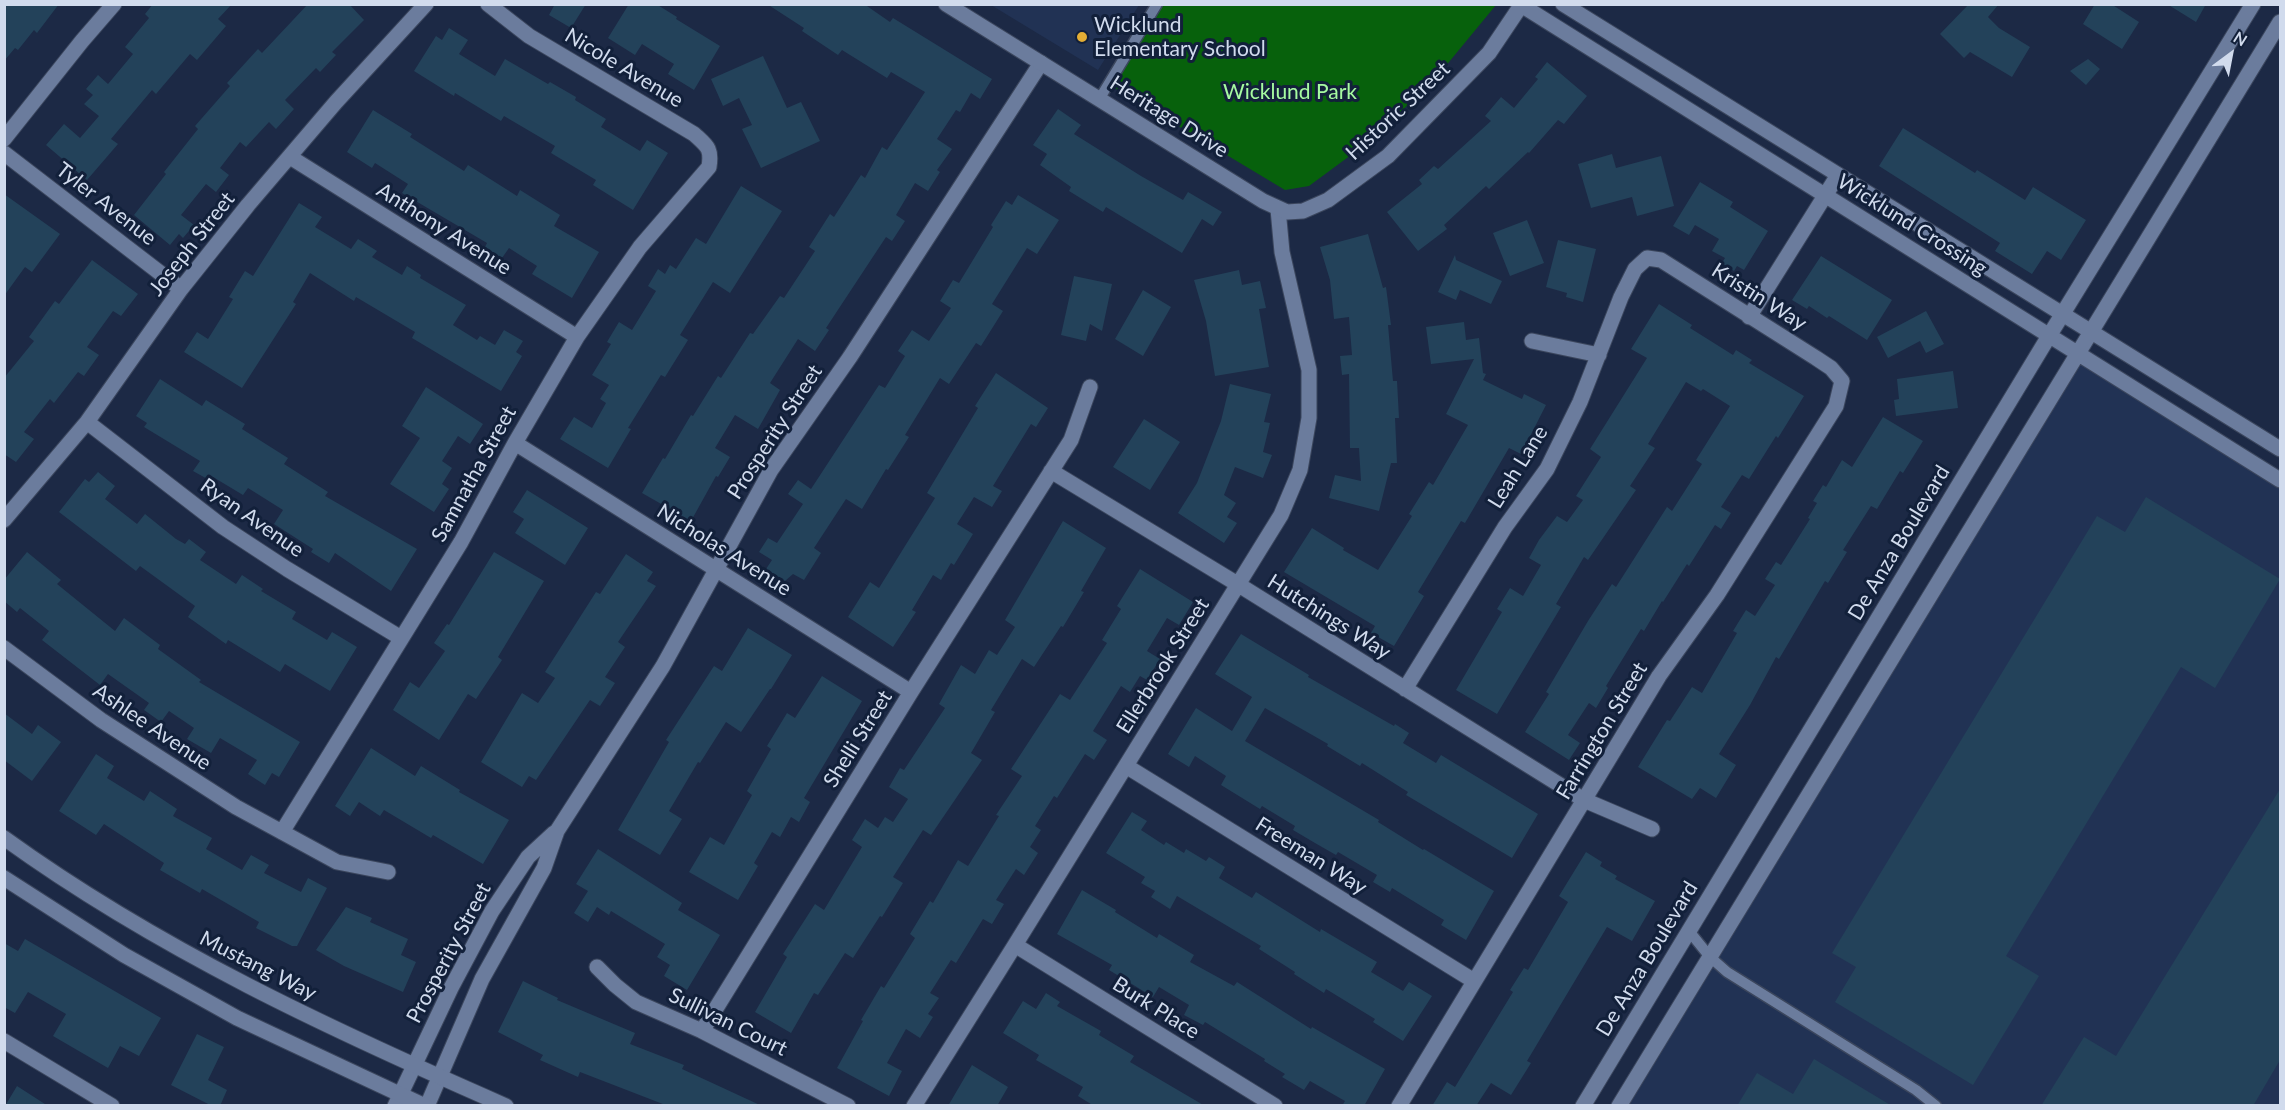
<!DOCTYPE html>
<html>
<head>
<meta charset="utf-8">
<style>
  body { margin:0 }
  #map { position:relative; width:2285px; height:1110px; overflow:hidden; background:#1c2945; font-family:Lato,sans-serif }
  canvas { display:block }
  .frame { position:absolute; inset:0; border:6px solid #d1dbed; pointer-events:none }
  .north { position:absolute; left:2201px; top:24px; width:60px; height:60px; -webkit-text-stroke:4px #12203a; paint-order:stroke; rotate:32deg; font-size:16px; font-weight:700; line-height:24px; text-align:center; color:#d1dbed }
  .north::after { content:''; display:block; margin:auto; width:21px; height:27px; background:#d1dbed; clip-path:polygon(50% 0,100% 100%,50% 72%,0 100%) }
</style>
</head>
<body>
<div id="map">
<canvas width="2285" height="1110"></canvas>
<div class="frame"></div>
<div class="north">N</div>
</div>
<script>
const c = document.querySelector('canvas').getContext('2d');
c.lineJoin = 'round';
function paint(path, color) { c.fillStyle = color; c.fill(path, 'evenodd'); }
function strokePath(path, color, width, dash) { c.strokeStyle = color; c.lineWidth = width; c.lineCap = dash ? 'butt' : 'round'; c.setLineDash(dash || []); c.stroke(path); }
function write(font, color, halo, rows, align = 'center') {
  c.font = font + ' Lato,sans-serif'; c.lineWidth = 6; c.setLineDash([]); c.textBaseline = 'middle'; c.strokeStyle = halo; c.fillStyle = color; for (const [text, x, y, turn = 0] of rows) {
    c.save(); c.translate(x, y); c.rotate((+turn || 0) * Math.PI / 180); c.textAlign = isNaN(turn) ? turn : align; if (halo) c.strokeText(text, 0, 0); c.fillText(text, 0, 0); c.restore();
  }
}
paint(new Path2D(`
  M991,5h148l-41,65z
  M2079,362l201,125v618l-656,1z`), '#213254');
paint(new Path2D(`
  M1160,5h336l-61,74 -65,62 -61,45 -24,4 -175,-105z`), '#07610c');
paint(new Path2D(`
  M4,4h55l-22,29 -3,-3 -16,20 -3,-2 -11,13z
  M153,4h79l-14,15 8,7 -29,34 -7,-6 -34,40 -4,-4 -41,49 7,5 -31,36 -41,-35 18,-21 16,14 19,-22 -15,-12 9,-9 -7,-6 12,-14 10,9 25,-30 -8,-7 24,-29 -4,-4z
  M308,4h41l15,16 -32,32 4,3 -16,17 -4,-4 -31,32 9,9 -18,20 -7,-7 -23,25 -6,-5 -20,26 9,7 -13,17 -10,-8 -25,31 13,10 -11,13 -4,-4 -9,11 -36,-30 32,-41 -2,-2 34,-43 -3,-3 35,-40 -3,-3 31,-34 4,4z
  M555,4h31l-15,24 -22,-13z
  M629,4h27l21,13 -1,2 44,27 -26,44 -26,-16 6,-10 -32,-20 -7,11 -27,-17z
  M767,4h97l26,18 3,-4 99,61 -12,20 -9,-6 -11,19 -4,-2 -19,29 15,10 -15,21 3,2 -12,19 -13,-8 -19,32 9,6 -13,20 -6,-4 -60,91 3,2 -14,21 -17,-12 -28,44 10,7 -22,39 -23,-14 -20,33 15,9 -12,20 -2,-1 -25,45 -49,-28 21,-35 2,1 26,-44 2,1 25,-40 3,2 29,-45 3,1 27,-38 4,2 31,-47 -6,-4 21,-33 4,3 27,-42 4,3 17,-31 5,3 38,-58 -34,-20 -4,6 -45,-28 -4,5 -36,-24 2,-3z
  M1969,4h30l-11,13 11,11 31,19 -18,30 -42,-25 -6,6 -24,-24z
  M2095,4h16l28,18 -17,27 -39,-25z
  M2167,4h39l-10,18z
  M449,28l19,12 -9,14 36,22 10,-17 43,25 2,-2 26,15 -1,3 31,19 -5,8 39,24 7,-11 21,13 -35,57 -40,-25 3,-5 -45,-27 4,-7 -51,-30 -3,5 -46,-28 -1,3 -40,-25 22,-35 6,4z
  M763,56l24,52 14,-6 19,39 -59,27 -19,-39 10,-4 -13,-27 -16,8 -12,-27z
  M2088,59l12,10 -14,16 -16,-14z
  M1547,62l40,34 -23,28 -6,-4 -29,33 -1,-1 -39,37 -3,-3 -42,39 3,4 -29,22 -31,-39 35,-28 -3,-4 15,-14 4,3 53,-48 -6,-5 16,-19 13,11 24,-29 -3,-2z
  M1058,109l23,16 -7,9 67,42 42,24 5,-8 34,20 -9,14 -11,-7 -20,34 -76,-46 -3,5 -34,-21 2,-4 -31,-22 7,-11 -14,-9z
  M373,110l39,24 -2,3 54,34 4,-6 49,31 3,-6 40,25 -6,11 45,26 -27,46 -40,-24 5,-8 -28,-18 -7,10 -17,-11 2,-4 -85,-50 6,-9 -33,-21 -3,5 -25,-16z
  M1903,128l72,45 2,-3 48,30 8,-13 53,33 -25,40 -14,-9 -15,23 -37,-23 5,-8 -121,-77z
  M1612,154l4,14 45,-12 13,50 -37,10 -5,-19 -41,11 -13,-44z
  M1700,182l33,20 -3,5 38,24 -24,39 -7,-4 -3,5 -12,-8 3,-5 -13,-7 7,-12 -24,-14 -6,10 -16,-9z
  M741,186l41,25 -52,82 -17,-11 -33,53 8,5 -23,37 -4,-2 -33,53 3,1 -23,39 -48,-29 14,-22 18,11 14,-25 -6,-4 9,-14 -17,-10 19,-31 -4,-2 12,-20 13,8 24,-39 -8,-5 10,-17 7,5 5,-9 6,4 20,-31 10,6z
  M4,194l56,40 -28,38 -7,-5 -21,29z
  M1018,195l41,25 -22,34 -10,-6 -35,56 11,7 -22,35 -5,-3 -27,41 -9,-6 -35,57 4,2 -21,33 -2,-1 -24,40 -16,-10 -32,49 7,5 -17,27 -11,-6 -8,7 -19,-12 6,-9 -13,-8 9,-14 9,5 26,-39 -15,-10 10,-14 13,9 68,-104 6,3 20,-32 -7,-5 14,-21 17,11 22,-33 -11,-7 13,-21 6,3 34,-56 -2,-2 15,-24 6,4z
  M299,203l23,14 -7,10 36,22 7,-10 19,12 -5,6 30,18 5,-9 14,9 -1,3 46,27 -13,20 24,15 3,-4 15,9 9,-15 19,11 -7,11 6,4 -21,35 -89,-53 3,-6 -59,-35 -2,4 -44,-28 -17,29 3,2 -54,84 -58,-36 13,-20 11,7 25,-40 -4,-2 16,-26 8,5z
  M1527,220l17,43 -34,13 -17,-43z
  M1368,234l15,54 3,-1 5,38h-3l5,56h4l2,37h-4l2,45h-6l-12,48 -50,-13 6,-23 26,6 -2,-33h-9l-1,-74 -7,1 -2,-19 12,-1 -3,-38 -15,2 -4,-39 -10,-33z
  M1558,240l38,9 -13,53 -17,-5 1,-4 -21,-6z
  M1455,255l1,5 46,21 -11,23 -31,-14 -4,10 -18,-8z
  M1821,256l71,44 -25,40 -38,-24 -2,2 -18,-12 -2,3 -15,-9z
  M92,260l46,34 -17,22 -8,-5 -26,36 12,8 -15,21 -6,-4 -24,31 -4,-4 -26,33 10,7 -18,23 -12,-8v-76l30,-37 -5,-4 26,-36 4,3z
  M1239,270l3,15 18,-4 6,27 -7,1 10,58 -54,9 -9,-55 -12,-41z
  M1074,276l38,8 -10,47 -12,-7 -4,17 -25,-6z
  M1143,290l28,17 -28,49 -28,-17z
  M1659,304l33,21 -2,3 43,27 3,-5 16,10 -3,3 55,33 -26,42 -2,-2 -27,43 -7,-4 -21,32 10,6 -10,16 -6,-4 -26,41 -2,-2 -24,38 -1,-1 -18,30 -3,-2 -35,57 2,2 -12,20 -7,-5 -21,32 12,8 -11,17 -44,-28 24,-38 -3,-2 42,-71 24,-37 4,3 51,-80 5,4 30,-47 -6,-4 34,-54 -27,-17 -2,2 -15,-9 -38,62 7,4 -25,38 6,4 -48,70 -4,-3 -28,47 5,3 -64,107 -41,-24 46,-78 -5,-3 13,-21 13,8 18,-31 -12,-7 10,-18 18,-24 10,6 16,-22 -7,-4 25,-39 -11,-8 57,-91 -16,-9z
  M1926,311l18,33 -18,9 -6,-12 -32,17 -11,-21z
  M1464,322l2,18 13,-2 4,35 3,1 -3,6 39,19 2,-5 22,11 -25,49 -12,-6 -44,75 -4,-2 -43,71 6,4 -30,50 -23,-13 4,-7 -91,-54 28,-44 32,20 -1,2 35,20 34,-54 -3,-2 20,-32 4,3 35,-60 -22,-11 28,-55 -43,5 -5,-37z
  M1953,371l5,37 -62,8 -2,-16 5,-1 -2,-20z
  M996,373l52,35 -12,19 -5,-3 -38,62 9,5 -10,16 -18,-10 -17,27 16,10 -19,31 -3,-2 -10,17 -8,-5 -21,35 4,2 -23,35 -45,-30 22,-35 9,6 26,-42 30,-48 -8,-5 51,-85 -3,-2z
  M160,379l42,27 4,-6 39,24 -3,5 46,29 -4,6 44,28 -3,4 92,53 -26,42 -56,-38 -6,10 -18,-11 2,-3 -39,-25 9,-14 -35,-22 -5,7 -30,-18 -2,4 -18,-10 7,-10 -56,-34 3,-4 -11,-7z
  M1230,384l41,10 -7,28 6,1 -7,29 9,3 -9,23 -28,-11 -11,28 12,8 -9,14 10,6 -13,20 -46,-30 19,-30 24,-62z
  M426,387l57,37 -13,20 -12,-8 -16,25 10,7 -10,16 7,5 -15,23 -44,-28 30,-46 -18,-12z
  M1883,417l40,24 -20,32 -3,-2 -23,38 -6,-3 -28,44 4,2 -19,31 -3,-2 -46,78 -3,-2 -26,48 -31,49 17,11 -20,33 -16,-10 -8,11 -54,-32 29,-47 3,1 22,-34 10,6 35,-60 -4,-2 13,-21 9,6 20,-31 -10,-6 11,-17 5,3 29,-46 -2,-1 9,-15 -4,-2 10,-16 3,2 16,-27 10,7z
  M1144,419l36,23 -30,48 -37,-23z
  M98,472l17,14 -10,13 32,25 8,-10 31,25 9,5 4,-5 17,13 -6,8 36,24 6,-9 21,14 -2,2 35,21 -4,7 35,21 5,-8 25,15 -27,44 -45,-27 -5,8 -52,-32 -2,4 -38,-27 7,-11 -55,-40 -4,5 -77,-59 26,-33 4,3z
  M527,490l61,38 -23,37 -50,-32 9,-14 -11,-7z
  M2146,497l134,82 -65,109 -34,-21 -175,289 33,20 -66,109 -138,-83 21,-35 -24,-14 265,-437 28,16z
  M1063,521l43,27 -25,43 3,1 -21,35 -2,-1 -27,41 -12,-8 -31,51 4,2 -24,41 11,7 -51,75 -8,-5 -30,47 10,6 -21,34 -2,-1 -27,42 -8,-5 -27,42 -4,-2 -23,40 -36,-21 32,-55 -4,-3 14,-22 18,-28 9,6 38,-63 -10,-7 13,-21 13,9 7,-11 8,5 15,-23 -19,-12 11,-19 4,2 41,-62 -6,-4 22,-39 14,9 14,-24 8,5 18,-28 -10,-7z
  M27,552l34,28 -4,4 58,47 9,-13 36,27 -2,4 43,31 -2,2 101,60 -21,35 -7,-4 -7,12 -17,-11 9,-14 -37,-22 -9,15 -24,-14 7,-11 -25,-17 -8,11 -17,-12 5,-7 -41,-29 -8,11 -58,-45 7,-9 -29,-23 -3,4 -13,-11v-21z
  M494,552l50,29 -46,76 4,3 -26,39 -8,-5 -29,46 -46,-30 17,-28 9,6 26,-37 -11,-8 13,-19 2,1z
  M626,554l27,18 -6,9 9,5 -38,56 7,5 -20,30 10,6 -15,23 -10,-6 -54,80 -7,-4 -7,11 -41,-25 41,-69 16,10 17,-25 -10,-6 51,-80 4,2z
  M1140,569l53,33 -14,23 -12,-7 -20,33 13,8 -13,21 -7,-4 -10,16 -9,-6 -28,45 14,9 -13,20 -9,-6 -28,44 -3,-2 -19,30 6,4 -11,17 8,6 -14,22 -8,-6 -20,31 8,4 -12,20 -9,-5 -27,44 -5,-3 -21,33 9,5 -11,16 5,3 -13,21 -14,-9 -19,34 15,8 -13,25 -52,-28 26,-47 -2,-1 20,-34 3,2 31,-50 -5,-4 20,-33 3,2 25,-43 10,6 31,-50 -3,-1 26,-39 -11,-7 49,-75 10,6 37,-57 -5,-3 19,-31 -4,-3z
  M748,628l44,27 -21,34h-1l-29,43 -15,-10 -26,41 -2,-1 -29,49 13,8 -22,36 -42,-25 51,-88 -3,-2 48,-74 8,5z
  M1241,634l68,41 -1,2 86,49 1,-2 14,9 -6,10 33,20 5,-8 97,59 -26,44 -106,-63 2,-3 -46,-29 -2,3 -33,-20 1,-2 -63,-36 -20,33 134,79 -1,2 45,28 1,-1 70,42 -28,49 -25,-15 3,-5 -52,-32 -2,4 -17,-10 4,-7 -39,-23 -2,3 -21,-12 -22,-13 2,-4 -33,-20 -2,3 -39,-24 5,-9 -31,-20 -6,11 -21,-13 28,-46 36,23 20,-34 -37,-23z
  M822,676l40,25 -58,97 6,4 -11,20 -8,-5 -11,20 -8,-5 -18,31 4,3 -20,34 -49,-28 21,-35 14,8 28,-50 -5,-4 24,-42 -4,-3 20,-33 8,5z
  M4,713l28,21 6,-9 23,17 -29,39 -28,-21z
  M371,748l44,28 6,-10 39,24 -1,2 50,28 -26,44 -50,-29 -2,3 -47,-28 -4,6 -21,-14 -9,14 -15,-10z
  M96,754l18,12 -7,12 37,23 6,-10 27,18 -4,7 39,22 -6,11 36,21 9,-15 18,10 -5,8 37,19 7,-14 19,10 -30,58h-5l-36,-18 3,-6 -57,-33 -2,4 -40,-23 4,-7 -60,-39 -8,11 -37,-24z
  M2280,789v271l-27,46h-212l43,-69 32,19z
  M1132,812l15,9 -6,9 23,15 2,-3 18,11 2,-4 20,12 3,-4 16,10 -6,11 33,20 4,-6 64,40 1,-3 56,33 -6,10 32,19 6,-9 23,14 -29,45 -30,-19 2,-3 -49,-30 -2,4 -30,-19 1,-2 -36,-23 2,-3 -84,-50 -7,13 -19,-12 4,-6 -14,-8 4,-6 -39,-24z
  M598,849l84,54 -4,7 42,25 -33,55 -23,-14 6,-11 -13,-8 8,-13 -54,-33 -2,4 -12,-8 -9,15 -14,-9 14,-22 -12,-7z
  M1586,852l16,10 -2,4 17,10 -2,3 40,22 -23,40 -25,-14 -80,134 4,2 -20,32 -20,-12 -15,23h-44l15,-24 8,5 58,-95 -3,-2 14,-22 4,2 40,-68 -9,-6z
  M1082,890l34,20 -1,2 42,26 2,-4 35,21 -4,7 44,24 3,-4 74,47 1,-2 73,42 -21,37h-22l3,-5 -35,-20 -6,9 -22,-13 3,-3 -21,-13 1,-2 -60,-37 -2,3 -19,-10 5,-10 -30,-18 -6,10 -44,-27 3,-5 -55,-31z
  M346,907l26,11 -2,4 38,17 -7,16 15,7 -13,30 -59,-26 -28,-16z
  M25,939l136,79 -22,38 -19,-10 -12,22 -55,-32 13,-22 -38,-22 -13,21 -11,-6v-64l14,8z
  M523,981l35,17 -1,2 78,33 -5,11 54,21 -2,4 80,37h-94l-88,-34 -2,5 -38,-17 3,-5 -45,-23z
  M1046,993l14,9 -3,4 44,25 -2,4 35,21 -4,6 75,44h-111l-16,-10 5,-9 -47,-27 3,-5 -36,-22 20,-32 13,8z
  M197,1034l27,13 -16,33 19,10 -7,16h-8l-41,-21z
  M1814,1059l78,47h-155l20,-33 36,21z
  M972,1065l36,22 -11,19h-49z
  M17,1086l31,20h-43z`), '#23425a');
const lane = new Path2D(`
  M1100,98l57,-94
  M1689,931l21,26 17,15 189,118 20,16`);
const street = new Path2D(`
  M4,139l78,-98 32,-37
  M4,153l177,136
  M290,157l287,180
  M1749,317l89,-142
  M1532,341l67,14
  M87,422l136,105 64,42 114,69
  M515,443l396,249
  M1051,471l188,114 345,215 68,29
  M4,520l83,-98 94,-133 67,-84 88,-103 90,-98
  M4,648l97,72 135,87 101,55 51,10
  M1126,766l348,215
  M282,832l179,-290 54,-99 62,-106 63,-90 69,-80c3,-19 -2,-21 -15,-33l-165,-98 -41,-32
  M1015,945l260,161
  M597,967l18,18 21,17 66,29 146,75
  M702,1031l209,-339 160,-252 19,-53
  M4,1041l108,65
  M395,1106l56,-118 41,-77 36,-54 26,-24
  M427,1106l55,-127 62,-111 13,-37 106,-165 108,-196 79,-113 191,-294
  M914,1106l101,-161 266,-430 19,-45 9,-52v-48l-27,-118 -4,-43
  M1399,1106l260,-430 58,-81 119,-189 6,-25 -11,-13 -15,-10 -155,-98 -14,-2 -12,11 -14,28 -41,105 -33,67 -42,58 -100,162`);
const secondary = new Path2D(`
  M946,4l317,197 24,11 16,-1 25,-11 60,-44 101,-103 33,-49
  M1563,4l717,445
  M1521,5l759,475
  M4,838c155,112 328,192 502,268
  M4,878l120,77 113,63 188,88
  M1583,1106l466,-770 204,-332
  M1619,1106l661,-1084`);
strokePath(lane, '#3b465d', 13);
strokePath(street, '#3b465d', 17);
strokePath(secondary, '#3b465d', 17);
strokePath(lane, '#6b7c9d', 10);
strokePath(street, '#6b7c9d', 15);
strokePath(secondary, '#6b7c9d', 15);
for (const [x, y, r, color] of [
  [1082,37,6,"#e4ae35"]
]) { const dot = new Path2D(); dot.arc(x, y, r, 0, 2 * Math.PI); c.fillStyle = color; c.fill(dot); strokePath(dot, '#12203a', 2); }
write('21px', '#d1dbed', '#12203a', [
  ["Wicklund",1094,25],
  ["Elementary School",1094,49]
], 'left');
write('21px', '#d1dbed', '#12203a', [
  ["Nicole Avenue",624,68,31],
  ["Historic Street",1398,111,-43],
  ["Heritage Drive",1169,117,32],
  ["Tyler Avenue",106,204,38],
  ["Wicklund Crossing",1912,225,32],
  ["Anthony Avenue",444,229,32],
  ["Joseph Street",192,244,-52],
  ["Kristin Way",1759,297,32],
  ["Prosperity Street",775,432,-57],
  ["Leah Lane",1518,467,-58],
  ["Samnatha Street",474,474,-61],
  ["Ryan Avenue",252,518,35],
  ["De Anza Boulevard",1899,543,-59],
  ["Nicholas Avenue",724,550,32],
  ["Hutchings Way",1329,617,32],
  ["Ellerbrook Street",1163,666,-58],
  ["Ashlee Avenue",152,727,34],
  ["Farrington Street",1602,731,-59],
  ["Shelli Street",858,739,-58],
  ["Freeman Way",1311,856,32],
  ["Prosperity Street",449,953,-62],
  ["De Anza Boulevard",1647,959,-59],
  ["Mustang Way",258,966,27],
  ["Burk Place",1156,1008,32],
  ["Sullivan Court",728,1022,26]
]);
write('21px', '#a6fba1', '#12203a', [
  ["Wicklund Park",1290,92]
]);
</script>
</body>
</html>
